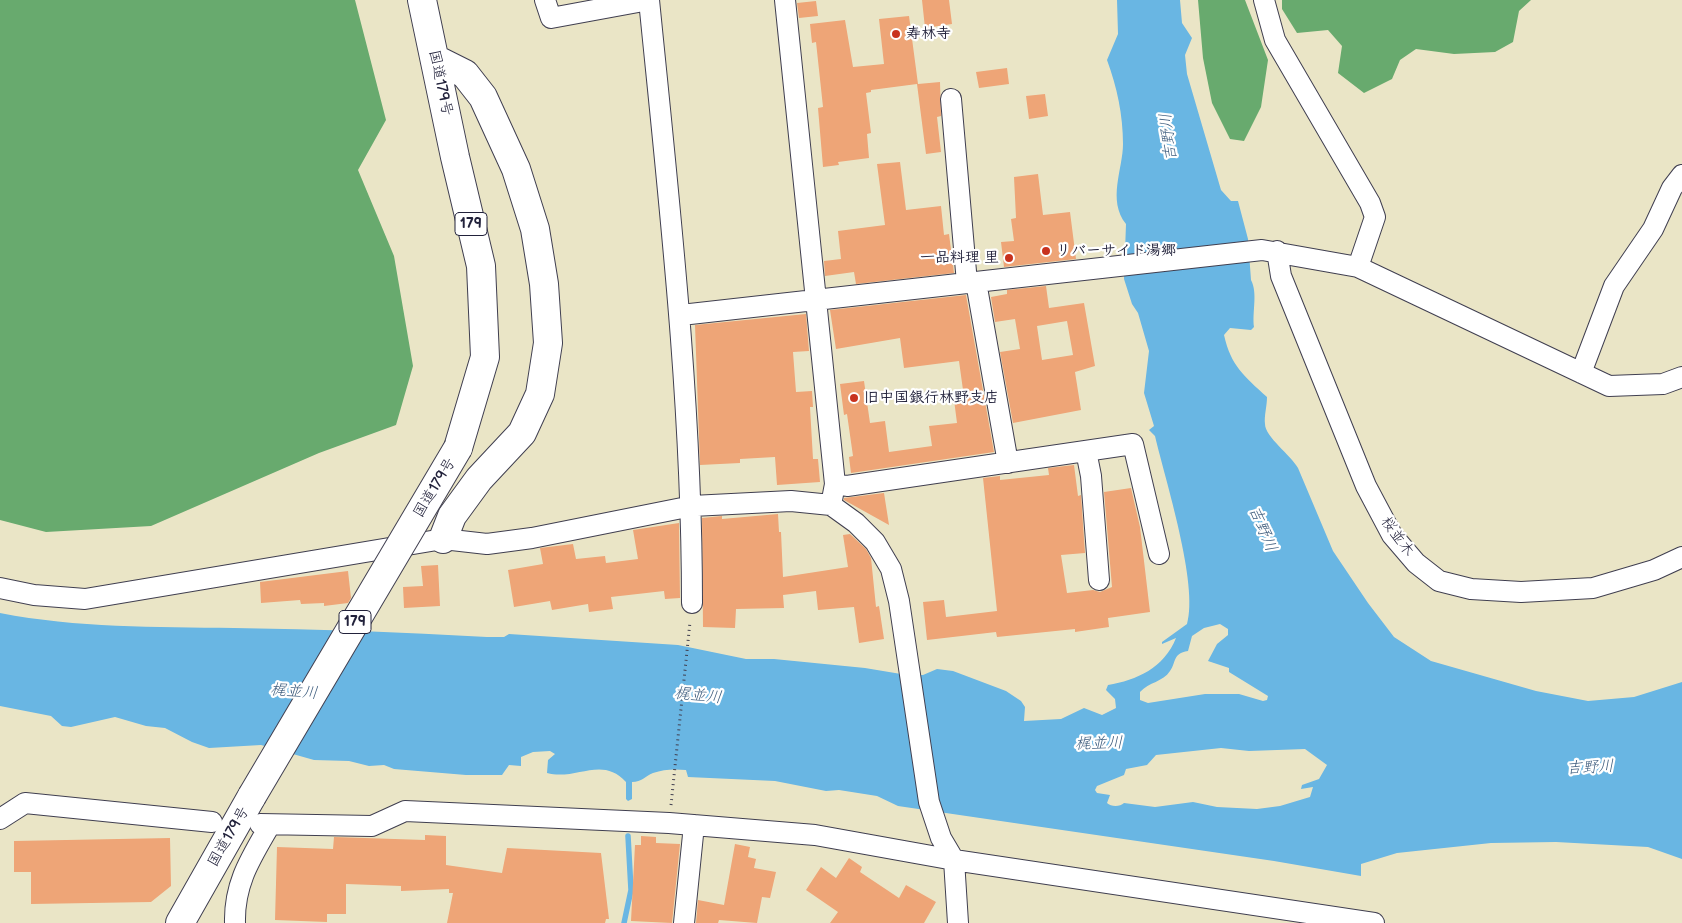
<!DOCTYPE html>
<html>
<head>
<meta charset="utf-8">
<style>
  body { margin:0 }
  canvas { display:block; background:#eae5c6 }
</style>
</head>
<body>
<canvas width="1682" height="923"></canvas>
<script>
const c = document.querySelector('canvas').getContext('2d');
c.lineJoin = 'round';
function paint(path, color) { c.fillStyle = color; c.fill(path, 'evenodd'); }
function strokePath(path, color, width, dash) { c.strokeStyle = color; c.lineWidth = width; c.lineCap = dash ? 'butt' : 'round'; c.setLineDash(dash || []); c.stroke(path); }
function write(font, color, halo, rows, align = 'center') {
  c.font = font + ' "Balsamiq Sans","Klee One",sans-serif'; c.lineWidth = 4.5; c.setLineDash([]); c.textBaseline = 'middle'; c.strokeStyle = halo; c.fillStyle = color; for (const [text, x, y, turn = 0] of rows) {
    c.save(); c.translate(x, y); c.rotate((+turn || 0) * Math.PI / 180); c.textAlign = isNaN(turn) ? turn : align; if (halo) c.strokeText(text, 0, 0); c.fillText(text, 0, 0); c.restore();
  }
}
paint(new Path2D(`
  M0,0h355l31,120 -28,50 36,86 19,110 -17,59 -77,28 -168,73 -105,6 -46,-12z
  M1198,0h47l23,60 -7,47 -17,34 -14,-2 -18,-36 -9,-45z
  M1282,0h249l-12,11 -6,31 -18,10 -41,2 -38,-5 -16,11 -8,19 -28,14 -26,-20 4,-27 -14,-16 -31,3 -15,-24z`), '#68aa6e');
paint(new Path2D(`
  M1117,0h63l2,23 10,15 -7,17 2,19 34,116 10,11h7l10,38 3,41c7,13 1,32 3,47l-3,3 -21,-2 -6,7c7,31 20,41 43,62 0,9 -3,19 -2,27 0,13 26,31 33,44l35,83 35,52 26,34 37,24 105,30 52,10 46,-4 48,-15v177l-34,-12 -92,-5 -65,1 -94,10 -36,11v12l-87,-15 -376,-55 -21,-10 -38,-6 -13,1 -51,-10 -87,-4 -2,-7c-11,-1 -22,-1 -33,3 -8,3 -11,9 -21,9v17l-4,2 -2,-2v-17c-24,-27 -50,-1 -79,-9l1,-13 7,-6 -5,-3 -17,1 -12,5v9l-12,-1 -7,10h-36l-72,-6 -10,-4 -15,1 -20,-5 -35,-1 -53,-15 -52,3 -17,-6 -27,-14 -19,-2 -31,-9 -44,10 -9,-1 -11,-10 -51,-10v-93c77,15 155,14 234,15 84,1 169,4 253,9h17l5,-3 169,11 68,14h28l91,9 36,6 22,1 14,-6 16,2 53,20 15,10 4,6 -1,14 37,-2 23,-11 18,7 14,-7 -1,-9 -9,-9 2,-5c29,-5 56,-17 68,-47l-14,6v-2l25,-18c12,-39 -22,-145 -32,-188l-6,-6 5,-4 -10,-33 5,-42 -11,-38 -6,-9 -8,-25 2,-55c-19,-24 -3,-55 -3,-80 0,-29 -6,-57 -16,-84l11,-26zM1220,624l8,5v6l-11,9 -9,17 21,7v4l39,24 -1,4 -4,1 -24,-7h-34l-57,9 -8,-3v-8c9,-10 23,-10 30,-21 7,-10 2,-17 18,-20l4,-15 12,-8zM1221,748l28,3 56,-2 22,16 -8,14 -17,6 -1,4 12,-2 -3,10 -30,9 -23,3 -40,-2 -24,-5 -38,5 -31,-4c-4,4 -13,4 -17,0l3,-8 -13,-2 -2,-3 2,-4 27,-11 2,-6 21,-4 9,-10z`), '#69b6e3');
strokePath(new Path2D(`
  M624,923l7,-33 -3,-54`), '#69b6e3', 5.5);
paint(new Path2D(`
  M922,0h27l3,24 -27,4z
  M816,1l2,15 -19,2 -2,-15z
  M909,16l9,68 22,-2 1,34 -4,1 4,35 -15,2 -9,-70 -46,6v2l-5,1 5,40 -4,1 2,24 -31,4 1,3 -16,2 -5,-59 5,-1 -7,-65 -4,1 -2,-19 35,-4 8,47 31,-3 -5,-45z
  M1007,68l2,16 -30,4 -3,-16z
  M1045,94l3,22 -19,3 -3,-23z
  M900,162l6,48 35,-4 3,29 5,-1 5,39 -98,11 -2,-12 -29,4 -1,-15 17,-2 -3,-28 47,-6 -8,-61z
  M1038,174l5,41 27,-3 6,47 -72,8 -3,-25 13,-1 -3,-22 5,-1 -2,-41z
  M1046,286l3,22 35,-5 11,63 -20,6 6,38 -68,13 -13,-71 20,-3 -5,-30 -20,3 -4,-25 16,-3v-4zM1067,321l6,34 -31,5 -5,-34z
  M966,295l28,157 -143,21 -2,-16 4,-1 -6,-42 -3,1 -4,-31 24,-3 6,42 15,-2 4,31 43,-6 -3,-20 28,-3 -4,-31 10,-2 -4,-29 -55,7 -4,-30 -64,11 -6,-39z
  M806,314l3,37 -16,1 3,40 16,-1 1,16h-3l3,52h5l2,23 -43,3 -2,-28 -35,2v4l-40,2 -5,-140z
  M1074,465l4,31 3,-1 4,58 -24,2 6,38 26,-3 7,2 12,-5 -8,-95 27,-4 9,39 10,85 -42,6 1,9 -34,5v-3l-78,8 -1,-5 -69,8 -4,-38 21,-2 2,17 51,-6 -14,-133 17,-2v4l49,-5 -1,-7z
  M884,493l5,32 -45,-25v-2z
  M778,514l1,18h2l2,45 65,-10 -5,-32 7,-1 16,15 5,9 5,49 3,-1 5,33 -25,4 -5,-36 -36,3 -2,-19 -33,4 1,13 -48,1 -1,19 -32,-1 -1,-109 20,-2v3z
  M679,523l1,75 -15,1 -1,-8 -53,6 2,12 -24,3 -1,-8 -36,6 -2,-9 -36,6 -6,-37 35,-6 -3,-16 33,-4 3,15 29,-3 1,7 32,-4 -5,-29z
  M438,565l2,41 -36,2 -1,-21 20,-1 -2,-20z
  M348,571l3,27 -3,5 -24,3v-3l-23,1 -1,-4 -39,3 -1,-21z
  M425,835l21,1v29l56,8 5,-25 94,5 8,66h-3l-1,4h-158l6,-30h-4v-4l-48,2v-5l-55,-2v30h-19v8l-52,-2 2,-73 56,2 1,-12 91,3z
  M641,836l15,1v6l24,1 -8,79 -41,-2 4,-76h6z
  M170,838l1,48 -20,16 -120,2v-32h-17v-31z
  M735,844l15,3 -2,10 8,2 -2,9 22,4 -6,26 -8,-1 -5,26 -38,-3 -1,3h-22l2,-23 26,5z
  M849,858l13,9 -2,5 39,26 7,-13 30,17 -12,21h-94l8,-11 -32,-22 15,-23 15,11z`), '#eea577');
const minor = new Path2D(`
  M545,0l6,18 98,-18c20,201 43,401 43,603
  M785,0l50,484 -4,21
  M1264,0l11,40 95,163 5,14 -17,50
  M951,99l16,184
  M1277,251l4,25 85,210 26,49 24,28 23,18 32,8 50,3 72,-4 61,-18 28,-13
  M976,282l32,181
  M681,315l581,-65 96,17 251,119 54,-2 19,-7
  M1581,373l33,-87 39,-57 19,-41 10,-13
  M1086,451l5,25 8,104
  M835,484l12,2 286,-42 26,110
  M0,588l34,7 51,4 358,-60 44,5 45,-6 160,-32 99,-5 40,4 25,18 19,19 16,27 8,32 30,201 12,36 13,22 -139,-25 -146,-12 -264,-12 -33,15 -112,-2
  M0,819l25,-16 187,19
  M235,923c-1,-40 16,-65 35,-98
  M684,923l10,-98
  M958,923l-4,-63 420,63`);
const highway = new Path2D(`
  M422,0l33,157 26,109 4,91 -27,91
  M435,59l30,15 18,23 33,72 19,60 9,55 4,59 -8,51 -18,39 -43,46 -27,37 -9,23
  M180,923l72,-127`);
strokePath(minor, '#403f50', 22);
strokePath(highway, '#403f50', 30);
strokePath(new Path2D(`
  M671,805l19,-183`), '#403f50', 3, [1, 4]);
strokePath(minor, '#fff', 20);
strokePath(highway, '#fff', 28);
const highwayBridge = new Path2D(`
  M252,796l206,-348`);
strokePath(highwayBridge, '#403f50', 30, []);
strokePath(highwayBridge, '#fff', 28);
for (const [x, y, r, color] of [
  [896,34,5,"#c8321e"],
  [1046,251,5,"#c8321e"],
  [1009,258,5,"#c8321e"],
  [854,398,5,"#c8321e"]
]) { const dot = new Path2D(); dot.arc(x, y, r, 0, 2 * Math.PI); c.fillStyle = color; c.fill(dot); strokePath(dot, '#fff', 2); }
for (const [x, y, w] of [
  [471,224,32],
  [355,622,32]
]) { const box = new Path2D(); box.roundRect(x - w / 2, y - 11.5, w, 23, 4); c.fillStyle = '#fff'; c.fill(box); strokePath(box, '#22223b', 1); }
write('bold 14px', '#22223b', null, [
  ["179",471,224],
  ["179",355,622]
]);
write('bold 15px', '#22223b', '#fff', [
  ["寿林寺",906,34],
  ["リバーサイド湯郷",1056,251],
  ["一品料理 里",999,258,"right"],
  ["旧中国銀行林野支店",864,398]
], 'left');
write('15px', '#22223b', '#fff', [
  ["国道179号",440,83,78],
  ["国道179号",435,488,-59],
  ["桜並木",1397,537,54],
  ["国道179号",229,837,-60]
]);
write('italic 16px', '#3e5d7e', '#fff', [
  ["吉野川",1169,137,-97],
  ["吉野川",1262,529,67],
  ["梶並川",294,692,5],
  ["梶並川",698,696,6],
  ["梶並川",1099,744,-1],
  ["吉野川",1590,768,-3]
]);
</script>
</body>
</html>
